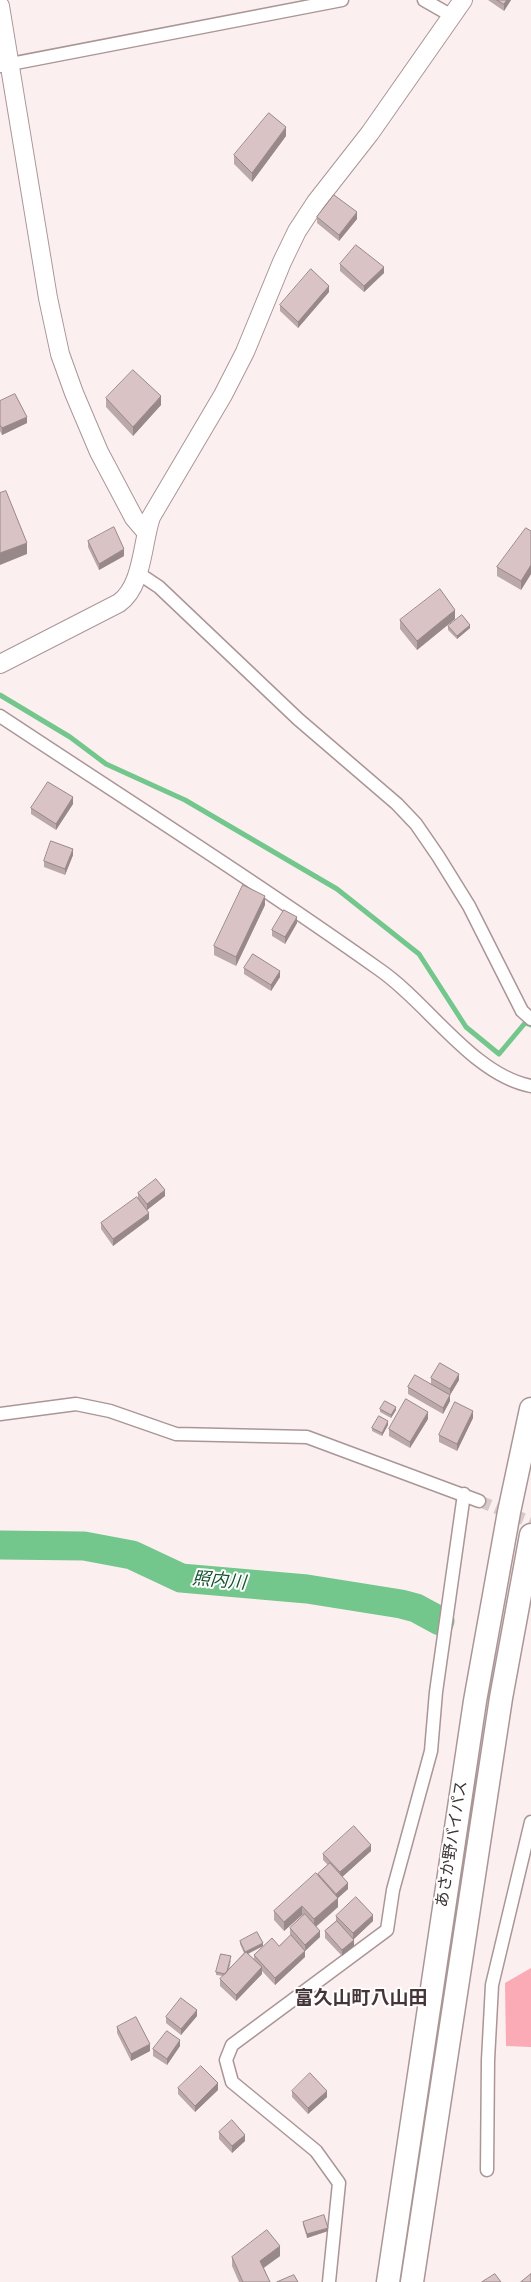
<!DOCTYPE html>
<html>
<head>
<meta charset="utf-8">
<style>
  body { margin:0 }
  canvas { display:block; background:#fceff0 }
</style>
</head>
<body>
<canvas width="531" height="2282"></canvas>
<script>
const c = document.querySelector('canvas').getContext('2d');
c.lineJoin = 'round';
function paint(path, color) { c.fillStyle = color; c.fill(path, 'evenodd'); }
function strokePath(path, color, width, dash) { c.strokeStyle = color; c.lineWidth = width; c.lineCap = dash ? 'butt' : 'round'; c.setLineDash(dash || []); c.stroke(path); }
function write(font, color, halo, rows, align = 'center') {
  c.font = font + ' Karla,"Noto Sans JP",sans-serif'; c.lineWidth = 4; c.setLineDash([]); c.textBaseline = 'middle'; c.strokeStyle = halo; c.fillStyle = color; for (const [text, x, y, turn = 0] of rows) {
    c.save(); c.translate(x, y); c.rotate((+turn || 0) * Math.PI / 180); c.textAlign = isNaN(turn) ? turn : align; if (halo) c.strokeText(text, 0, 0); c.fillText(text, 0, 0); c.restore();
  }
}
paint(new Path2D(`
  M531,1968v79l-25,-1 -1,-63z`), '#faabb5');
strokePath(new Path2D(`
  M0,695l70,42 36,27 79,36 152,89 82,65 47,73 33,27 26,-31 6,2`), '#73c78d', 5);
strokePath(new Path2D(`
  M0,1545l84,1 48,9 49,23 126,11 94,15 15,4 24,13`), '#73c78d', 29);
strokePath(new Path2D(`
  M479,1501l52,21`), '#d6caca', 12, [12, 6]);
const street = new Path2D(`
  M424,0l28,16
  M0,66l342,-66
  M138,573l21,14 139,132 99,85 19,20 22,32 31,50 53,105 9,8
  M0,716c127,84 256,166 380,254 48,33 93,105 151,116
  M0,1414l76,-10 34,7 66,23 131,3 172,64
  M487,2170l1,-110 4,-75 39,-163
  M329,2282l10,-99 -23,-32 -84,-69 -6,-22 6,-15 155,-115 6,-40 38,-139 5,-59 28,-198`);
const secondary = new Path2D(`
  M0,6l48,292 12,56 14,39 25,59 35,66 12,14
  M0,664l119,-61c24,-17 23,-60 32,-86l72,-122 22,-43 37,-90 15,-31 19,-29 54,-69 93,-133`);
const highway = new Path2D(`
  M388,2282l87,-581 34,-189 22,-103
  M412,2282l89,-584 30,-163`);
strokePath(street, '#aa9697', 15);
strokePath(secondary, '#aa9697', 20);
strokePath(highway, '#aa9697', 25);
strokePath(street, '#fff', 12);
strokePath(secondary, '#fff', 18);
strokePath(highway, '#fff', 22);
paint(new Path2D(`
  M488,0h23l-7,11z
  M286,136l-34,46 -18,-18v-9z
  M317,217l40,2 -18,22 -22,-18z
  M340,264l44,9 -20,19 -24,-21z
  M329,292l-31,36 -18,-17v-6z
  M106,398l55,7 -28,31 -27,-29z
  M0,401l27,22 -25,12 -2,-4z
  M531,531v43l-10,16 -24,-14v-9z
  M88,541l36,15 -25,14 -11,-23z
  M455,619l-38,31 -17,-21v-9z
  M448,626l22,2 -13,11 -9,-9z
  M73,804l-17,26 -25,-16v-6z
  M73,855l-8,20 -21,-8v-6z
  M265,905l-29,61 -22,-11v-9z
  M297,923l-12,21 -13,-8v-6z
  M244,968l36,9 -9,14 -27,-17z
  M138,1193l27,3 -18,14 2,9 -36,27 -12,-17v-6l37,-24z
  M431,1378l28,2 -9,15v6l-7,13 -35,-20v-7l23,-3z
  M380,1409l16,1 -5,8 -11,-6z
  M473,1418l-16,33 -18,-9v-7z
  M428,1419l-18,29 -21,-12v-7z
  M388,1425l-6,11 -10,-5v-3z
  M371,1851l-29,26 6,12 -10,9v9l-22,20 4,10 -15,14v6l-30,28 -13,-14v3l-26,27 -16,-15v-7l3,-3 -7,-1v-3l15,-12 -2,10 15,-17 -4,-9v-3l23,5 -15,8 6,5v-4l25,-9 12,-11 -1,-1v-6l13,-12 -1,-1 -18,16 -10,-11v-9l44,-35v-2l10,-9 -5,-5v-6z
  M336,1916l37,5 -20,18 1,7 -12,10 -17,-18v-7l11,-10z
  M197,2016l-16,19 -15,-12v-6z
  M117,2027l33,24 -19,10 -14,-28z
  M180,2046l-13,19 -14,-9v-7z
  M178,2088l40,2 -23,22 -17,-18z
  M292,2091l35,6 -19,17 -16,-17z
  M219,2132l26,9 -13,12 -13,-14z
  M303,2222l25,9 -21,7 -4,-13z
  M280,2256l-16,12 6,14h-31l-7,-16v-9z`), '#bba8a9');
paint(new Path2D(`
  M507,0h4l-7,11v-7z
  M286,127v9l-34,46v-9z
  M357,212v7l-18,22v-6z
  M384,267v6l-20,19v-6z
  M329,286v6l-31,36v-6z
  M161,396v9l-28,31v-9z
  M27,417v6l-25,12v-7z
  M27,543v11l-27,11v-12z
  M124,549v7l-25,14v-6z
  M531,565v9l-10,16v-9z
  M455,610v9l-38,31v-9z
  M470,625v3l-13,11v-3z
  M73,797v7l-17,26v-6z
  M73,849v6l-8,20v-6z
  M265,896v9l-29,61v-9z
  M297,917v6l-12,21v-7z
  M280,971v6l-9,14v-6z
  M165,1190v6l-18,14v-6z
  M149,1213v6l-36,27v-7z
  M459,1374v6l-9,15v6l-7,13v-6l7,-13v-6z
  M396,1407v3l-5,8v-3z
  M473,1411v7l-16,33v-7z
  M428,1412v7l-18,29v-6z
  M388,1421v4l-6,11v-3z
  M371,1845v6l-31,28v-7z
  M348,1883v6l-10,9v9l-24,21v-9l22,-20v-5z
  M302,1906v9l-18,16v-9z
  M373,1915v6l-20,19v-7z
  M320,1931v6l-15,14v6l-30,28v-7l30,-27v-6z
  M354,1940v6l-12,10v-6z
  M263,1943v3l-18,9v-3z
  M262,1967v7l-26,27v-6z
  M197,2010v6l-16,19v-6z
  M180,2040v6l-13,19v-6z
  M150,2044v7l-19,10v-7z
  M218,2083v7l-23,22v-6z
  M327,2091v6l-19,17v-6z
  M245,2135v6l-13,12v-7z
  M328,2228v3l-21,7v-4z
  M280,2246v10l-20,14v-9z`), '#98888a');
const building = new Path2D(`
  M497,0h10l-3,4z
  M269,113l17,14 -34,46 -18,-18z
  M334,195l23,17 -18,23 -22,-18z
  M356,245l28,22 -20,19 -24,-22z
  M311,269l18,17 -31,36 -18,-17z
  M133,370l28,26 -28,31 -27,-29z
  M15,394l12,23 -25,11 -2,-3v-24z
  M6,491l21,52 -27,10v-60z
  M114,527l10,22 -25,15 -11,-23z
  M526,528l5,3v34l-10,16 -24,-14z
  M440,589l15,21 -38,31 -17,-21z
  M462,615l8,10 -13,11 -9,-10z
  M48,782l25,15 -17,27 -25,-16z
  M51,841l22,8 -8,20 -21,-8z
  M243,885l22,11 -29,61 -22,-11z
  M284,910l13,7 -12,20 -13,-7z
  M253,954l27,17 -9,14 -27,-17z
  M156,1179l9,11 -18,14 -9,-11z
  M137,1197l12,16 -36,26 -12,-16z
  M440,1363l19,11 -9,15 -19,-11z
  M415,1375l35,20 -7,13 -35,-21z
  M406,1399l22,13 -18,30 -21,-13z
  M385,1401l11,6 -5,8 -11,-6z
  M455,1402l18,9 -16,33 -18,-9z
  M379,1416l9,5 -6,12 -10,-5z
  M354,1826l17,19 -31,27 -17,-18z
  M330,1863l18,20 -12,11 -18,-20z
  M316,1873l22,25 -24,21 -12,-13 -18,16 -10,-11z
  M356,1897l17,18 -20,18 -17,-17z
  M305,1914l15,17 -15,14 -15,-17z
  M337,1921l17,19 -12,10 -17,-19z
  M257,1932l6,11 -18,9 -5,-11z
  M291,1935l14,16 -30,27 -21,-23 18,-17 7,8z
  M246,1952l16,15 -26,28 -16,-16z
  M221,1954l10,2 -4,15 -2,3 -9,-2z
  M181,1998l16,12 -16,19 -15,-12z
  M136,2017l14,27 -19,10 -14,-27z
  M167,2031l13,9 -13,19 -14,-10z
  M201,2066l17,17 -23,23 -17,-18z
  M310,2073l17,18 -19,17 -16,-17z
  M232,2120l13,15 -13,11 -13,-14z
  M324,2215l4,13 -21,6 -4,-12z
  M267,2230l13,16 -20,15 10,21h-27l-11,-25z
  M495,2274l6,8h-19z
  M531,2274v8h-10z
  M294,2275l4,7h-21z`);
paint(building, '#d9c3c5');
strokePath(building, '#98888a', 1);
write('16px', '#3c3434', '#fff', [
  ["あさか野バイパス",452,1844,-81]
]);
write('italic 18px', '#14522d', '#fff', [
  ["照内川",219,1581,5]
]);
write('bold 19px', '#463537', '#fff', [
  ["富久山町八山田",361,1999]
]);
</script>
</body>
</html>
